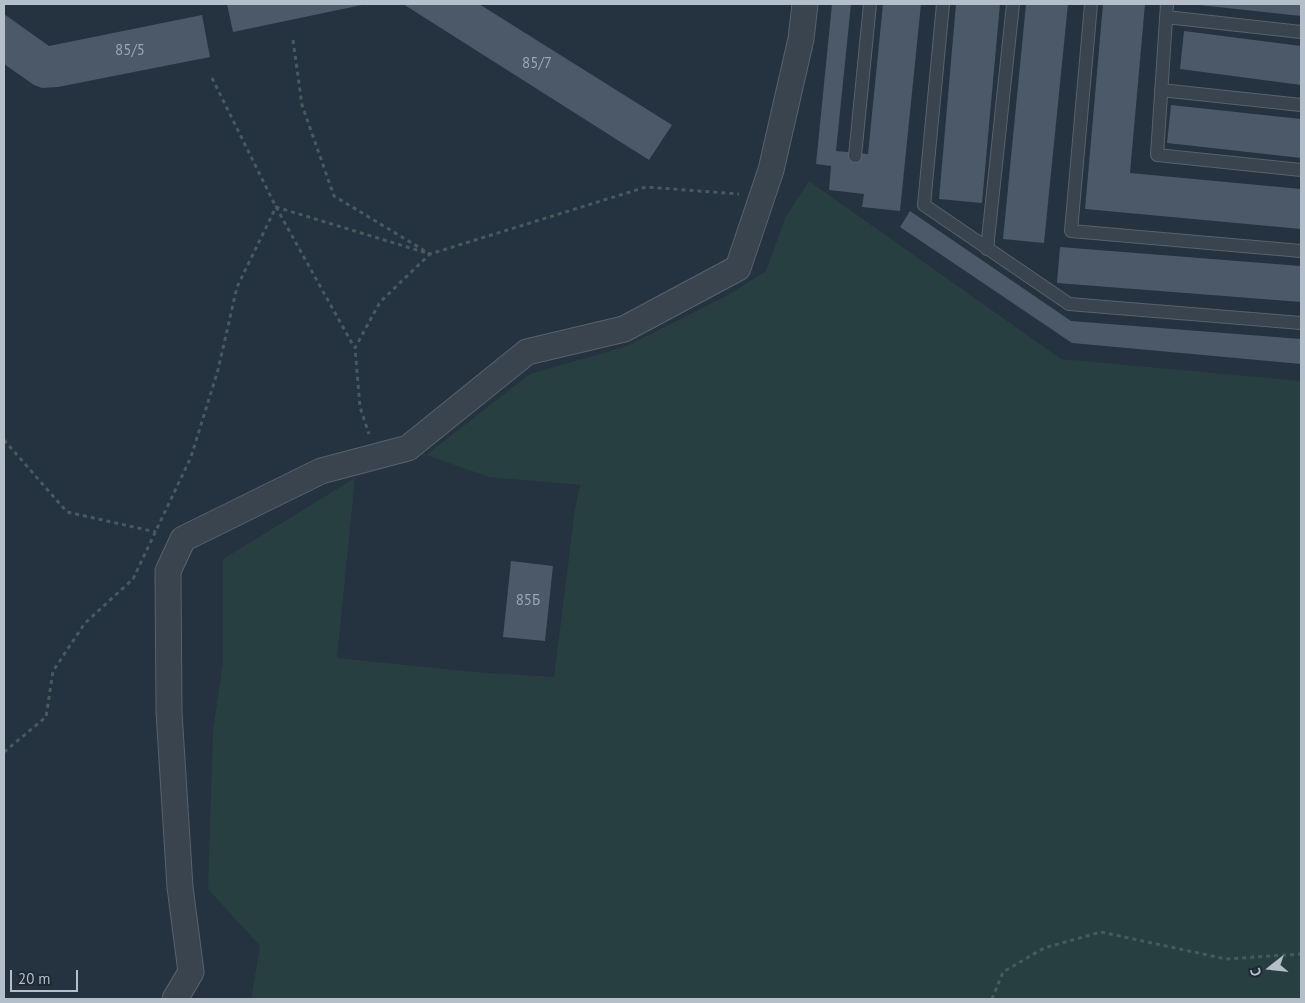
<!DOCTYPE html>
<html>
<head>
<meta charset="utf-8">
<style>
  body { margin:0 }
  #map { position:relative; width:1305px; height:1003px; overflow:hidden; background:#25323f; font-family:"PT Sans",sans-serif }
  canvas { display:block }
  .frame { position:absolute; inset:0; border:5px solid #b5bfca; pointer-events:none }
  .north { position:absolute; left:1245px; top:943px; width:50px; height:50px; -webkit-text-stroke:4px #1e2934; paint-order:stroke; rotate:254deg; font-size:14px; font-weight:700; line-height:20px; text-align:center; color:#b5bfca }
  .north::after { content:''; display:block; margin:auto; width:18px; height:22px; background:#b5bfca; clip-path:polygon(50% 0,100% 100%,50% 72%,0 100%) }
  .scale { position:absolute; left:10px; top:970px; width:68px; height:22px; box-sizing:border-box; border:2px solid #b5bfca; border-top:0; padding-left:6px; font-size:15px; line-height:18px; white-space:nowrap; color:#b5bfca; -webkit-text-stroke:4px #1e2934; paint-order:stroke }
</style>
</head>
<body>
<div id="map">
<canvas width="1305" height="1003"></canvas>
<div class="frame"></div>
<div class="north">С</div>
<div class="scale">20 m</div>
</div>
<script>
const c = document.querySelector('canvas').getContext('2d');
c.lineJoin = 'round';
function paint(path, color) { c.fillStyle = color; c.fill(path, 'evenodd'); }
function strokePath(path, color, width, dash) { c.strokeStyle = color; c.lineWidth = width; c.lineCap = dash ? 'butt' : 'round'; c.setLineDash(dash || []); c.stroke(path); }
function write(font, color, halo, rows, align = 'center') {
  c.font = font + ' "PT Sans",sans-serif'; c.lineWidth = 4.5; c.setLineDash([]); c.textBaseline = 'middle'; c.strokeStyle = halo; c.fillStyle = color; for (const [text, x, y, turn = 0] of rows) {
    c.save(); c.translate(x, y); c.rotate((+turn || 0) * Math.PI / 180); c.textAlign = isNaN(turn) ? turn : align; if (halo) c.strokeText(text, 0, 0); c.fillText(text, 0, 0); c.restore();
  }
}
paint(new Path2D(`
  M809,181l252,178 240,22v618h-1050l9,-53 -52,-57 5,-158 10,-69v-103l132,-81 -18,180 138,14 79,5 21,-168 5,-24 -91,-8 -63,-22 104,-81 97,-28 99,-50 40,-25 19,-53z`), '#273f40');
paint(new Path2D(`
  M227,4h135v1l-129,27z
  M403,4h76l193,121 -23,35z
  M832,4h19l-15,147 32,3 15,-150h38l-21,207 -38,-4 2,-13 -35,-4 2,-24 -15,-2z
  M956,4h44l-18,199 -43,-4z
  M1026,4h42l-24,239 -41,-4z
  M1103,4h42l-15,169 171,16v40l-216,-20z
  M1199,4h102v12l-102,-11z
  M4,14l45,32 153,-31 8,42 -152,30 -16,1 -8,-3 -30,-21z
  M1184,31l117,15v39l-121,-16z
  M1171,105l130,14v39l-134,-15z
  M910,211l161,110 230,18v25l-229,-21 -172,-116z
  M1060,247l241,19v36l-244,-19z
  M511,561l42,5 -8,75 -42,-4z`), '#4b5968');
const lane = new Path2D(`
  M943,4l-19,201 145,99 232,19
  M1091,4l-20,227 230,20
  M1167,4l-10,151 144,15
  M1166,17l135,15
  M1161,90l140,15
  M855,156l15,-152
  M987,249l26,-245`);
const street = new Path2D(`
  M175,999l16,-27 -11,-85 -11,-175 -1,-141 15,-32 138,-68 87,-23 119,-96 97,-23 114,-61 33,-98 30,-131 4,-35`);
strokePath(lane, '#57626d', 14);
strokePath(street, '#57626d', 27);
strokePath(new Path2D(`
  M293,40l9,65 32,91 96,58 216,-67 93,7
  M212,78l64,129 78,140
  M4,440l63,72 89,20
  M4,752l42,-35 7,-46 32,-48 48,-44 58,-122 27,-87 19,-83 39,-80 154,47 -50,48 -25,46 5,59 9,27
  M992,999l11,-27 41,-24 57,-16 125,27 75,-5`), '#455c5d', 3, [4, 4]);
strokePath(lane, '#39444f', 12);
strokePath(street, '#39444f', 25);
write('15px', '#9aa6b2', null, [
  ["85/5",130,51],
  ["85/7",537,64],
  ["85Б",528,601]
]);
</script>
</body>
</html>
